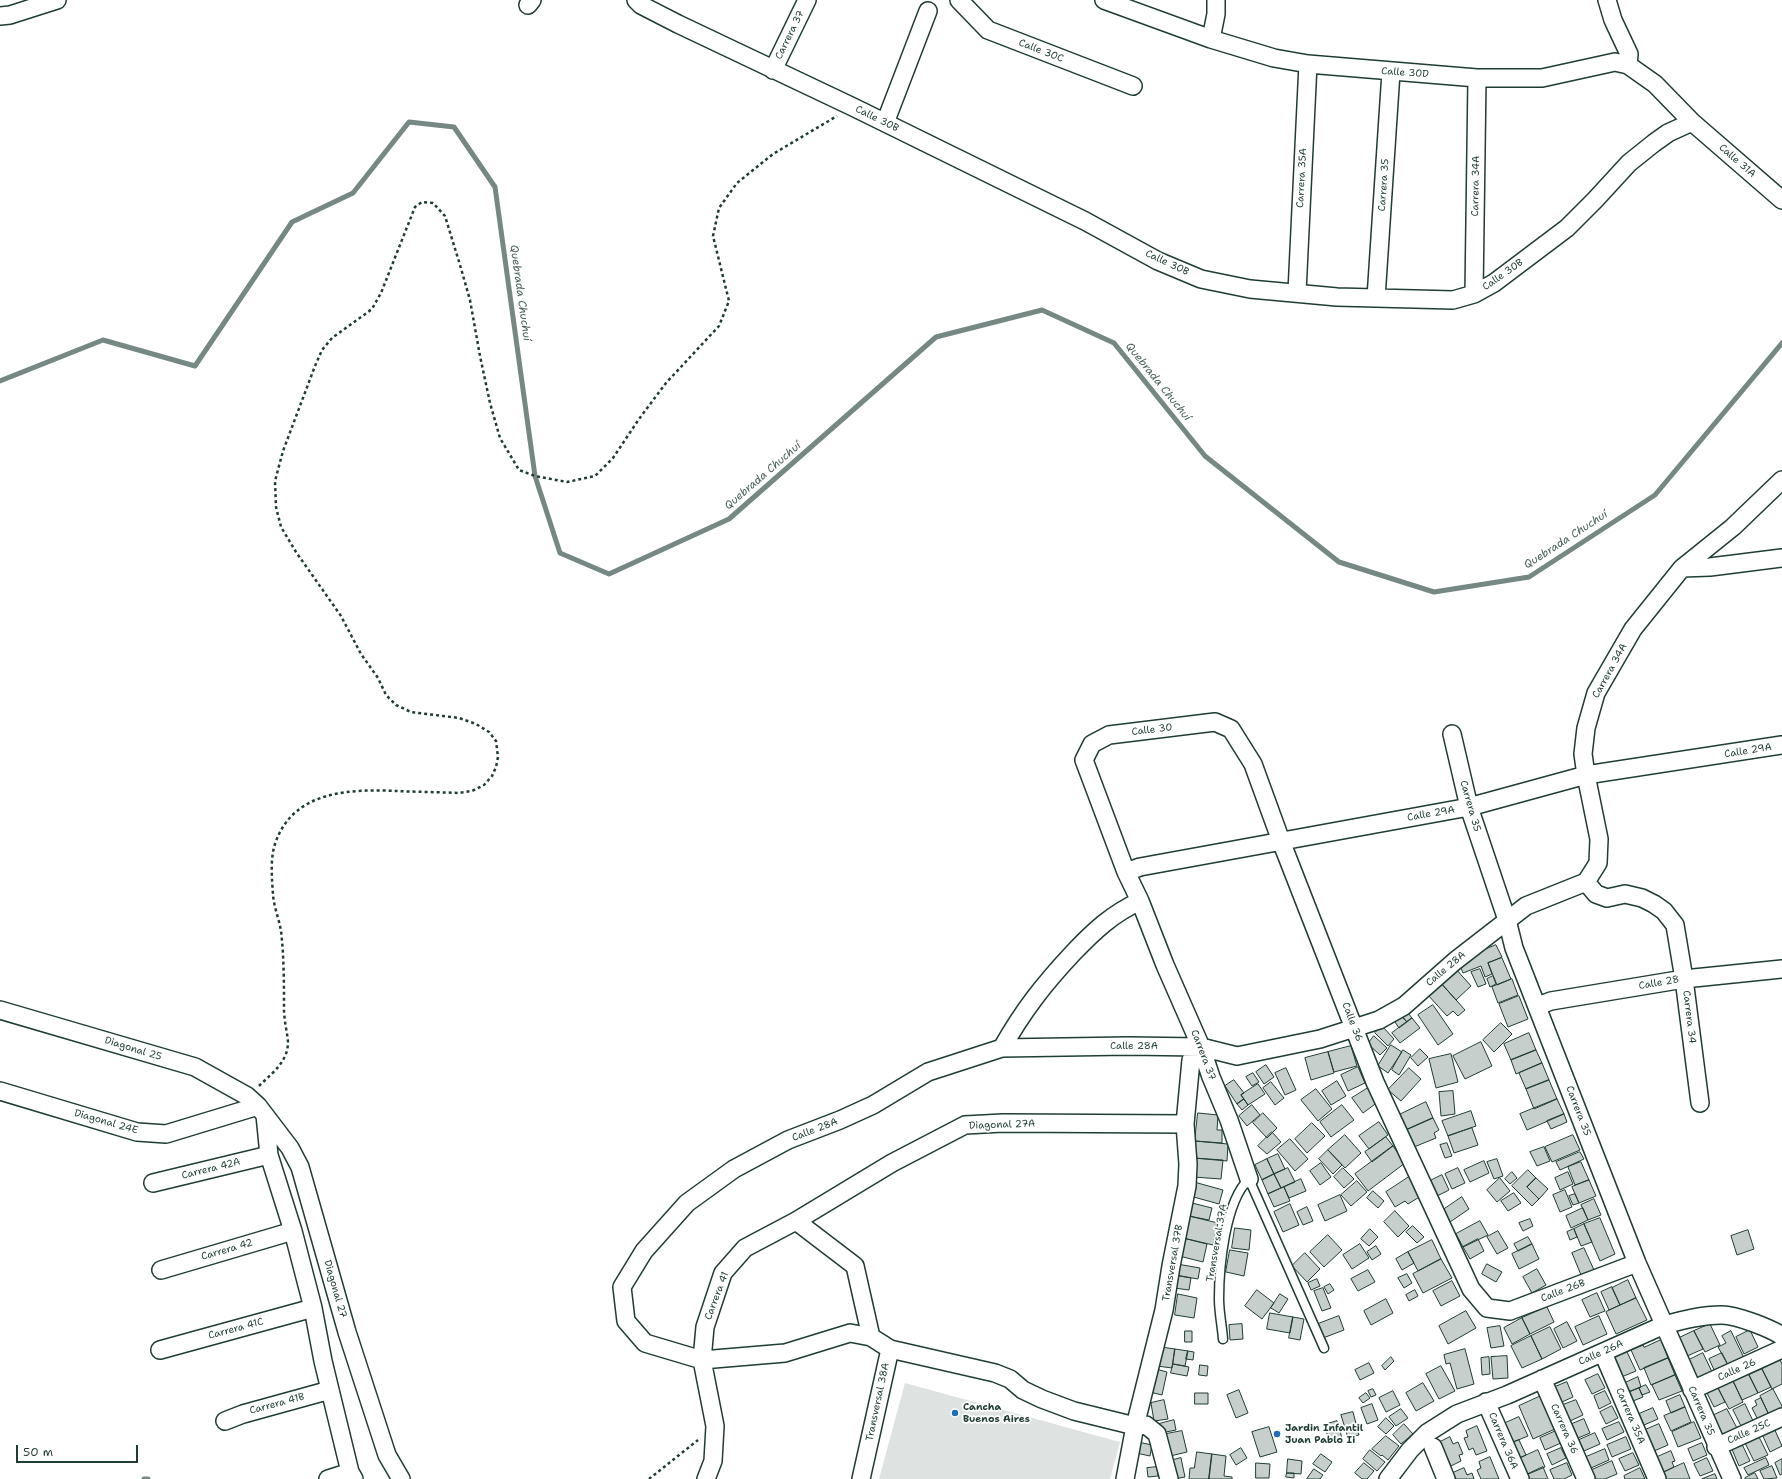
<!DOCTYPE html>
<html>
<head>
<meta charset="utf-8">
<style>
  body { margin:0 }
  #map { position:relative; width:1782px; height:1479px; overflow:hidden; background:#fff; font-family:"Shantell Sans",sans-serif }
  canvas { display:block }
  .scale { position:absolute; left:16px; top:1445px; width:122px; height:18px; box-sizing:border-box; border:2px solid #1f3d34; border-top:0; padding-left:5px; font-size:12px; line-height:14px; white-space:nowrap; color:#1f3d34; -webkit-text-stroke:3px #fff; paint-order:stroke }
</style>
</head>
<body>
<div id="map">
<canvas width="1782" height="1479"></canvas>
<div class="scale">50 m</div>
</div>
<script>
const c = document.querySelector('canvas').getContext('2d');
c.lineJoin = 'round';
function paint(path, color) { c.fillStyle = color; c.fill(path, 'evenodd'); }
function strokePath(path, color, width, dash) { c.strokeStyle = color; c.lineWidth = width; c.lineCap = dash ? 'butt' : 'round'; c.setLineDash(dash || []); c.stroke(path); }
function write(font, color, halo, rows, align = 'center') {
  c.font = font + ' "Shantell Sans",sans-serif'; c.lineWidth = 3.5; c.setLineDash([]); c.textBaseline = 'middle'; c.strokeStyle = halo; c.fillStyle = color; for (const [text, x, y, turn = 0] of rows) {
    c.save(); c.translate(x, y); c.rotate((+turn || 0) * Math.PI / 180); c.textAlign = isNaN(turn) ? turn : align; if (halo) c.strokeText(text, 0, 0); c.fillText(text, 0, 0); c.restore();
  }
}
paint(new Path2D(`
  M905,1383l215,59 -10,37h-231z`), '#dee3e2');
strokePath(new Path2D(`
  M0,381l103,-41 92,26 97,-144 61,-29 56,-71 45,5 41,60 40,289 25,77 49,21 120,-55 207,-182 106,-27 72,33 91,113 134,106 95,30 95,-15 126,-82 127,-152
  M144,1479h4`), '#758883', 5);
const building = new Path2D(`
  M1496,945l6,12 -14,6 4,11 -7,3 -4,-11 -18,7 -5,-12z
  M1502,958l9,21 -14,6 -9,-22z
  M1455,968l16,18 -15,14 -16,-18z
  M1480,969l6,15 -8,3 -7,-15z
  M1493,976l3,8 -6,3 -3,-8z
  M1512,979l6,16 -20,8 -6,-16z
  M1440,982l25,28 -7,6 -5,-5 -6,5 -20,-22z
  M1519,996l9,23 -20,8 -9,-23z
  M1433,1005l20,29 -15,11 -20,-30z
  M1408,1013l4,5 -5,4 -5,-5z
  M1402,1016l5,6 -8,6 -4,-6z
  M1412,1018l8,10 -20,15 -8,-10z
  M1501,1023l11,11 -18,18 -11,-12z
  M1382,1026l12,13 -6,7 -13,-13z
  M1529,1033l7,17 -25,10 -7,-16z
  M1374,1036l13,12 -7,7 -12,-11z
  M1481,1042l11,24 -27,13 -12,-23z
  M1391,1045l11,7 -14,21 -10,-7z
  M1351,1046l6,20 -23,6 -6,-20z
  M1420,1049l8,8 -10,9 -7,-8z
  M1403,1050l8,5 -12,20 -7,-5z
  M1536,1050l6,13 -26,11 -5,-14z
  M1328,1052l6,21 -23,7 -6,-22z
  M1451,1054l7,28 -22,6 -7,-29z
  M1542,1063l7,17 -23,9 -7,-16z
  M1266,1065l8,12 -10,7 -8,-12z
  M1358,1067l7,16 -17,8 -7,-16z
  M1286,1068l10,22 -11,5 -10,-22z
  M1409,1068l12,11 -20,22 -13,-11z
  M1253,1073l6,9 -7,4 -6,-9z
  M1234,1080l10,13 -3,2 3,4 -7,5 -12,-18z
  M1549,1080l8,19 -23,10 -8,-20z
  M1337,1081l9,15 -15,9 -9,-14z
  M1271,1082l13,16 -9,7 -12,-17z
  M1258,1084l7,10 -17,11 -7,-10z
  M1368,1088l10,14 -15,11 -11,-15z
  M1316,1089l16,20 -14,12 -17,-21z
  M1453,1091l2,23 -14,2 -2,-24z
  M1244,1099l4,6 -6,5 -5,-6z
  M1557,1099l7,15 -37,16 -7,-16z
  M1426,1102l7,16 -27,12 -7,-15z
  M1252,1105l8,10 -13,11 -8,-10z
  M1342,1105l12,15 -23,17 -11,-15z
  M1471,1111l5,15 -28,10 -6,-15z
  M1198,1113l20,2 -1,15h5v13l-27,-2z
  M1263,1113l14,15 -10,10 -14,-15z
  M1564,1114l3,8 -16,7 -4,-8z
  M1433,1118l6,12 -5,3 2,5 -22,9 -8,-17z
  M1379,1122l9,13 -19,14 -10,-13z
  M1312,1123l13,13 -18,17 -12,-14z
  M1472,1128l6,17 -24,8 -6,-17z
  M1272,1132l9,10 -14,12 -9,-8z
  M1345,1135l16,18 -16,15 -17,-18z
  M1573,1135l7,15 -28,12 -7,-15z
  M1386,1137l7,9 -21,16 -7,-10z
  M1290,1139l18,20 -13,12 -18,-21z
  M1195,1141l33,3 -1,17 -33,-3z
  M1447,1143l5,13 -7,2 -5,-13z
  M1393,1146l12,17 -37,28 -13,-17z
  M1544,1147l6,14 -13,5 -7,-14z
  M1328,1150l14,15 -9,9 -14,-15z
  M1580,1152l4,7 -24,11 -4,-8z
  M1278,1154l7,15 -11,5 -7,-15z
  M1194,1158l29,2 -2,19 -28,-2z
  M1267,1159l7,15 -12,6 -7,-15z
  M1497,1159l6,17 -9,3 -7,-17z
  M1484,1161l5,12 -19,9 -6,-12z
  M1581,1162l8,18 -14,5 -7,-18z
  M1321,1163l10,14 -11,8 -10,-14z
  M1288,1168l7,14 -14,6 -7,-14z
  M1343,1168l11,11 -10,9 -10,-11z
  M1458,1168l7,15 -13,6 -7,-15z
  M1528,1170l8,8 -9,9 12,12 -7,7 -20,-20z
  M1512,1172l5,6 -7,6 -5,-5z
  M1568,1172l5,12 -13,6 -5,-12z
  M1274,1174l7,14 -13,6 -6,-14z
  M1442,1175l7,15 -14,7 -7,-15z
  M1409,1177l12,19 -13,8 -3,-3 -10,6 -9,-15z
  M1500,1178l10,13 -13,11 -10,-12z
  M1536,1178l12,11 -9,10 -12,-12z
  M1301,1179l5,12 -17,7 -5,-11z
  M1589,1180l7,16 -17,7 -7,-16z
  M1357,1181l10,11 -16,14 -10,-11z
  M1194,1182l29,8 -4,14 -29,-8z
  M1284,1187l6,14 -16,6 -6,-13z
  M1565,1190l7,17 -12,5 -7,-17z
  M1373,1191l11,10 -6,7 -11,-10z
  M1514,1193l7,10 -13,8 -7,-10z
  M1575,1194l4,9 -6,2 -4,-9z
  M1340,1195l7,16 -22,10 -7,-16z
  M1462,1197l7,12 -19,13 -7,-12z
  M1594,1199l7,16 -13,5 -7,-15z
  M1192,1203l20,5 -3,12 -20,-4z
  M1290,1204l9,21 -16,7 -9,-20z
  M1307,1207l6,14 -10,4 -6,-13z
  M1583,1208l5,12 -17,8 -5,-12z
  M1395,1211l14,15 -11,11 -14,-15z
  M1189,1216l29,7 -5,22 -30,-7z
  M1600,1218l15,36 -15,7 -16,-37z
  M1530,1219l3,7 -10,5 -4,-8z
  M1480,1221l8,14 -25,12 -7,-13z
  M1584,1224l8,18 -11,4 -7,-17z
  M1413,1226l11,11 -7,6 -11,-11z
  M1235,1228l16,2 -2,20 -17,-2z
  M1370,1229l8,8 -9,9 -8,-7z
  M1574,1229l3,8 -7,3 -3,-8z
  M1748,1230l6,19 -17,6 -6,-19z
  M1498,1231l10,17 -11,6 -10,-17z
  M1328,1235l14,15 -18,17 -14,-15z
  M1528,1237l4,7 -14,7 -4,-7z
  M1183,1238l24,6 -4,18 -24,-6z
  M1478,1239l6,12 -14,8 -7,-12z
  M1432,1240l9,19 -23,12 -10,-19z
  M1360,1244l9,14 -17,11 -9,-14z
  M1532,1244l7,15 -20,10 -7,-15z
  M1376,1246l5,8 -9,6 -5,-8z
  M1584,1248l10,22 -13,5 -9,-22z
  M1230,1250l18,3 -4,23 -18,-4z
  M1408,1252l6,11 -12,7 -6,-11z
  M1305,1253l15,16 -13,13 -15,-16z
  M1441,1259l11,19 -29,15 -10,-19z
  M1177,1264l23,4 -2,11 -23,-4z
  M1487,1264l15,8 -6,10 -14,-8z
  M1537,1269l9,16 -14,8 -9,-16z
  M1368,1270l7,12 -17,9 -7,-12z
  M1407,1274l5,9 -8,5 -6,-10z
  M1175,1275l16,3 -2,12 -15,-2z
  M1317,1279l3,7 -9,4 -3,-7z
  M1628,1280l8,18 -16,7 -8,-17z
  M1452,1281l8,15 -19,10 -8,-15z
  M1330,1284l4,6 -6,4 -4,-7z
  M1612,1287l8,18 -11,5 -8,-18z
  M1323,1288l8,20 -9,3 -8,-20z
  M1257,1290l17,13 -12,16 -17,-13z
  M1415,1290l3,6 -9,5 -3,-6z
  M1597,1293l8,18 -15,6 -8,-17z
  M1178,1294l19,4 -3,20 -19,-3z
  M1280,1294l8,5 -9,14 -8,-5z
  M1636,1298l11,22 -31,14 -10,-22z
  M1386,1299l7,14 -22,12 -7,-14z
  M1547,1307l7,15 -24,12 -8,-16z
  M1466,1311l10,17 -28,16 -9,-18z
  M1270,1313l23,4 -3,16 -23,-4z
  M1339,1316l5,14 -21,8 -5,-14z
  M1599,1316l8,18 -24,11 -8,-18z
  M1293,1317l11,2 -4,21 -11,-2z
  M1522,1318l8,16 -18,10 -8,-16z
  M1567,1322l10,19 -14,7 -9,-19z
  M1242,1324l1,15 -13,1 -1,-15z
  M1710,1324l10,21 -15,7 -11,-21z
  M1500,1326l4,20 -13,2 -4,-20z
  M1550,1327l11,22 -19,10 -11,-23z
  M1750,1330l8,17 -14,7 -8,-17z
  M1185,1331h7v11h-7z
  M1694,1331l9,18 -18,8 -8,-18z
  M1731,1331l14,29 -16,7 -11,-20 8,-4 -4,-7z
  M1531,1336l11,23 -20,9 -11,-22z
  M1661,1340l7,18 -28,12 -9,-20 12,-5 1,2z
  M1161,1347l14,2 -3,19 -15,-2z
  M1175,1349l13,2 -3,15 -12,-2z
  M1465,1349l9,35 -17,5 -7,-26 -4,1 -2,-9z
  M1188,1351l6,1 -1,8 -7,-1z
  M1627,1352l9,19 -17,7 -8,-19z
  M1703,1353l10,21 -16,7 -10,-20z
  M1722,1353l7,14 -13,7 -7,-15z
  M1507,1356l1,22 -15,1 -2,-22z
  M1391,1357l3,4 -9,9 -3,-4z
  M1489,1357l1,17 -8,1 -1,-17z
  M1668,1358l7,17 -24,10 -7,-17z
  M1780,1360l2,4v20l-10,5 -10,-20z
  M1369,1363l5,10 -14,7 -5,-10z
  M1173,1364l16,3 -2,9 -16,-3z
  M1200,1365l8,1 -1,10 -8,-1z
  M1441,1366l14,25 -16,8 -13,-25z
  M1156,1369l11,3 -5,23 -12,-3z
  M1762,1369l9,18 -13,6 -9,-18z
  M1748,1373l10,20 -16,7 -9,-19z
  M1598,1374l7,14 -13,6 -7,-14z
  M1675,1375l7,16 -23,9 -7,-15z
  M1638,1377l3,10 -12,5 -4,-9z
  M1733,1381l10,21 -14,7 -11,-21z
  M1567,1382l6,15 -11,5 -7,-15z
  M1423,1383l11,18 -18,10 -10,-18z
  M1646,1385l4,7 -8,3 -3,-7z
  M1639,1388l4,9 -10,4 -4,-9z
  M1718,1388l7,14 -11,5 -7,-14z
  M1373,1389l3,6 -5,2 -3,-6z
  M1773,1389l9,17v4l-12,7 -10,-21z
  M1239,1390l9,23 -12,5 -9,-23z
  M1393,1391l7,14 -14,7 -7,-14z
  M1605,1391l6,12 -12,6 -5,-13z
  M1195,1393h13v11h-13z
  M1366,1393l4,5 -7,5 -4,-5z
  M1680,1395l5,12 -14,6 -5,-12z
  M1541,1396l14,33 -22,10 -14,-33z
  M1761,1398l9,19 -11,5 -7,-14 5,-3 -2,-4z
  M1164,1400l4,19 -14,2 -3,-18z
  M1576,1400l7,15 -13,6 -7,-16z
  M1372,1404l6,16 -11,4 -6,-16z
  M1745,1404l9,19 -12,5 -9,-18z
  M1612,1406l6,12 -12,6 -6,-12z
  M1685,1407l6,15 -20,9 -7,-15z
  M1653,1408l5,11 -14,6 -5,-11z
  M1401,1409l7,9 -12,8 -7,-9z
  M1727,1409l11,21 -15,8 -11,-22z
  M1353,1412l6,23 -11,3 -7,-23z
  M1519,1417l9,19 -17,7 -8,-19z
  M1386,1418l8,8 -8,8 -8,-7z
  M1584,1419l6,14 -12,5 -6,-14z
  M1174,1420l2,10 -15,3 -2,-9z
  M1337,1421l5,17 -12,4 -6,-17z
  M1619,1422l5,10 -17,8 -5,-11z
  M1694,1422l7,16 -23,9 -6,-15z
  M1404,1424l9,10 -12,10 -8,-9z
  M1659,1424l9,21 -14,6 -9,-21z
  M1477,1426l10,25 -11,4 -3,-7 -4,2 -5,-12 4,-1 -2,-6z
  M1269,1427l8,25 -17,5 -8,-25z
  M1774,1428l8,18 -12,6 -8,-18z
  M1182,1431l5,21 -21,5 -5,-22z
  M1556,1431l5,12 -16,7 -5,-12z
  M1595,1433l5,11 -16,7 -5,-11z
  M1758,1435l10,20 -14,6 -10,-20z
  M1386,1436l13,10 -11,14 -6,-5 -1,1 -9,-7z
  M1450,1437l3,7 5,-2 5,12 -4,1 2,6 -10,5 -11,-24z
  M1626,1437l5,12 -19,8 -5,-12z
  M1519,1440l7,15 -8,4 -7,-16z
  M1138,1442l14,3 -2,11 -14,-3z
  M1741,1442l9,19 -11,5 -8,-19z
  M1702,1443l5,12 -14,6 -5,-12z
  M1241,1448l6,10 -11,7 -6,-10z
  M1561,1448l5,10 -14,7 -5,-11z
  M1605,1449l4,11 -18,8 -5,-11z
  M1370,1450l15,12 -8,9 -14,-12z
  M1538,1450l7,17 -19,8 -8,-16z
  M1671,1451l4,10 -3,1 2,5 -12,6 -7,-15z
  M1197,1452l15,2 -3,25h-20l1,-11h4z
  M1633,1453l6,12 -14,6 -6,-12z
  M1212,1454l14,2 -2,20 8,1v2h-23z
  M1321,1454l11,8 -7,10 -12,-8z
  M1490,1457l9,22h-18l-4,-9 4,-2 -2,-6z
  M1181,1458l4,19 -11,2 -5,-18z
  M1707,1458l6,13 -13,5 -6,-12z
  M1766,1458l3,7 -21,10 -4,-7z
  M1288,1459l14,2 -1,13 -14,-1z
  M1782,1459v15l-2,1 -5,-12z
  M1612,1461l5,13 -12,5h-9l-4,-9z
  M1256,1463l14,1 -1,14h-13z
  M1364,1463l10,8 -7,8h-5l-7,-6z
  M1567,1463l5,12 -8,4h-10l-4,-9z
  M1684,1463l6,16h-26l-2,-6z
  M1772,1466l5,12 -13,1 -4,-8z
  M1157,1467l1,9 -10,1 -1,-9z
  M1543,1467l5,12h-21l-1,-4z
  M1464,1468l3,7 5,-2 2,6h-18l-3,-6z
  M1640,1468l5,11h-20l-1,-3z
  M1314,1469l9,6 -3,4h-13z
  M1287,1473h7v5l-8,-1z
  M1755,1473l3,6h-13v-1z
  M1715,1474l2,5h-15z`);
paint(building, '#c7cfcc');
strokePath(building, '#1f3d34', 1);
const service = new Path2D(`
  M1223,1339c-1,-13 -4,-27 -4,-40 0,-32 6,-98 30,-120l75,169`);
const minor = new Path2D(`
  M636,0l5,5 37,19 175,83 232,114 73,40 43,18 49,10 87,8 116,3 21,-6 20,-11 73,-55 28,-28 34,-37 25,-20 14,-10 24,-11
  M959,0l29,30 145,56
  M1104,0l107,39 63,19 34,6 169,14h65l73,-16 13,3 27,19 37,38 90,78
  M1607,0l6,20 16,34 -1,11
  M528,5l4,-5
  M0,16l10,-1 47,-15
  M1211,39l5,-25v-14
  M773,70l34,-70
  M885,123l43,-112
  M1297,292l11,-228
  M1474,294l3,-216
  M1376,298l15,-226
  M1682,568l28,-1 72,-9
  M1452,734l17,73 38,113 7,28 123,315 95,216
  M1126,872l14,-5 329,-60 117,-32 196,-30
  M1586,882l12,-19 1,-24 -13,-64 -3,-21 3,-26 10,-35 37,-64 49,-61 51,-41 49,-47
  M1586,882l10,12 11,4 18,-4 17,4 12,6 10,7 11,14 9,54 16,124
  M1538,1006l13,-5 133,-22 98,-10
  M0,1010l195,57 52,29 11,10 32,42 10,19 47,165 40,123 14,24
  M1002,1048c21,-37 41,-63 71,-95 21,-22 39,-39 67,-52
  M0,1091l137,41 29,2 92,-28
  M265,1115l4,40 24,76 20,77 10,53 27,111 4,7
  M1249,1179l-20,-59 -18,-43 -10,-30 -36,-82 -25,-64 -14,-29 -42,-112 8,-16 17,-9 106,-13 16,7 22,35 28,77 94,241 96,207 16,19 23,3 127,-48
  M153,1183l116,-28
  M796,1221l59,45 16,71
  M161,1270l132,-39
  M890,1349l105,24 15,6 13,11 19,9 32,12 61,15 11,-1 11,9 12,45
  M160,1350l153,-42
  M1603,1353l54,126
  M1542,1379l44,100
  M1692,1390l90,-41
  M1486,1402l34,77
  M225,1421l18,-7 87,-24
  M1433,1447l13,32
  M1716,1447l66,-30
  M328,1479l22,-7
  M706,1479l7,-18 2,-35 -13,-66 3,-33 18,-54 22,-25 51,-27 96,-58 73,-38 38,-2 182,1
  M861,1479l29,-130 -19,-12 -21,-4 -65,20 -83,7 -57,-17 -19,-22 -4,-34 22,-36 43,-48 47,-34 54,-29 52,-20 33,-15 55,-33 74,-24 126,-2 73,1 36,9 83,-17 59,-19 25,-14 51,-45 71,-55 60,-24
  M1125,1479l10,-53 29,-116 7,-44 16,-80 1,-22 -3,-40 6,-64 10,-13
  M1388,1479l22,-29 17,-17 30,-19 50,-19 157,-70c19,-5 38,-10 58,-10 14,0 48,13 60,21`);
strokePath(service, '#1f3d34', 11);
strokePath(minor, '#1f3d34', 20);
strokePath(new Path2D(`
  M259,1086c13,-13 29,-24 29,-44 -1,-11 -4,-22 -4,-33 0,-26 0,-53 -3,-78 -2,-12 -7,-24 -8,-36 -1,-16 -3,-36 2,-51 18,-54 75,-55 122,-53 20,1 41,1 61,2l14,-2 12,-6 8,-9 4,-9 2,-10 -2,-16 -7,-9 -13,-8 -17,-6 -48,-6 -15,-7 -10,-10 -8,-17 -17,-24 -20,-38 -45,-64 -15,-25 -5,-20 -1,-26 8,-30 32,-85 7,-16 10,-12 40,-29 9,-16 34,-86 7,-5 11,1 12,13 15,49 10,35 10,56 10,47 10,35 19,32 16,6 32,6 28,-6 18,-18 26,-39 27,-36 53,-57 10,-25 -16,-65 6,-28 18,-25 36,-29 64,-38
  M649,1479l49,-39`), '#1f3d34', 2.5, [3, 3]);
strokePath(service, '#fff', 8);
strokePath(minor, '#fff', 17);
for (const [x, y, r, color] of [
  [955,1413,4,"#1f6fb2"],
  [1277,1434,4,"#1f6fb2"]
]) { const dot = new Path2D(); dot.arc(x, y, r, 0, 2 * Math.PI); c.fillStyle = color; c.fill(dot); strokePath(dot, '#fff', 1.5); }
write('10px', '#1f3d34', '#fff', [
  ["Carrera 37",790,35,-64],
  ["Calle 30C",1041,51,21],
  ["Calle 30D",1405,73,4],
  ["Calle 30B",877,119,26],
  ["Calle 31A",1737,161,41],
  ["Carrera 35A",1302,178,-87],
  ["Carrera 35",1384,185,-86],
  ["Carrera 34A",1476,186,-89],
  ["Calle 30B",1167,263,25],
  ["Calle 30B",1503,275,-35],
  ["Carrera 34A",1610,671,-61],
  ["Calle 30",1152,730,-7],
  ["Calle 29A",1748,751,-9],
  ["Carrera 35",1470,806,74],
  ["Calle 29A",1431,814,-10],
  ["Calle 28A",1446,969,-40],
  ["Calle 28",1659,983,-10],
  ["Carrera 34",1689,1017,83],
  ["Calle 36",1352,1022,69],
  ["Calle 28A",1134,1046],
  ["Diagonal 25",133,1049,17],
  ["Carrera 37",1203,1055,69],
  ["Carrera 35",1578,1111,69],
  ["Diagonal 24E",106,1122,16],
  ["Diagonal 27A",1002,1125,-2],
  ["Calle 28A",815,1130,-21],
  ["Carrera 42A",211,1169,-14],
  ["Transversal 37A",1217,1243,-80],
  ["Carrera 42",227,1250,-16],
  ["Transversal 37B",1173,1263,-80],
  ["Diagonal 27",335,1289,74],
  ["Calle 26B",1563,1291,-21],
  ["Carrera 41",717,1296,-69],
  ["Carrera 41C",236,1329,-15],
  ["Calle 26A",1601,1353,-24],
  ["Calle 26",1737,1370,-24],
  ["Transversal 38A",878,1402,-78],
  ["Carrera 41B",277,1404,-15],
  ["Carrera 35",1701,1411,67],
  ["Carrera 35A",1630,1416,67],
  ["Carrera 36",1564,1429,66],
  ["Calle 25C",1749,1432,-24],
  ["Carrera 36A",1503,1441,67]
]);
write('bold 10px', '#1f3d34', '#fff', [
  ["Cancha",963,1407],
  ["Buenos Aires",963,1419],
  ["Jardin Infantil",1285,1428],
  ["Juan Pablo Ii",1285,1440]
], 'left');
write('italic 11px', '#4a625b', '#fff', [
  ["Quebrada Chuchuí",520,293,82],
  ["Quebrada Chuchuí",1158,382,51],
  ["Quebrada Chuchuí",763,476,-41],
  ["Quebrada Chuchuí",1566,540,-33]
]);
</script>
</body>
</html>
